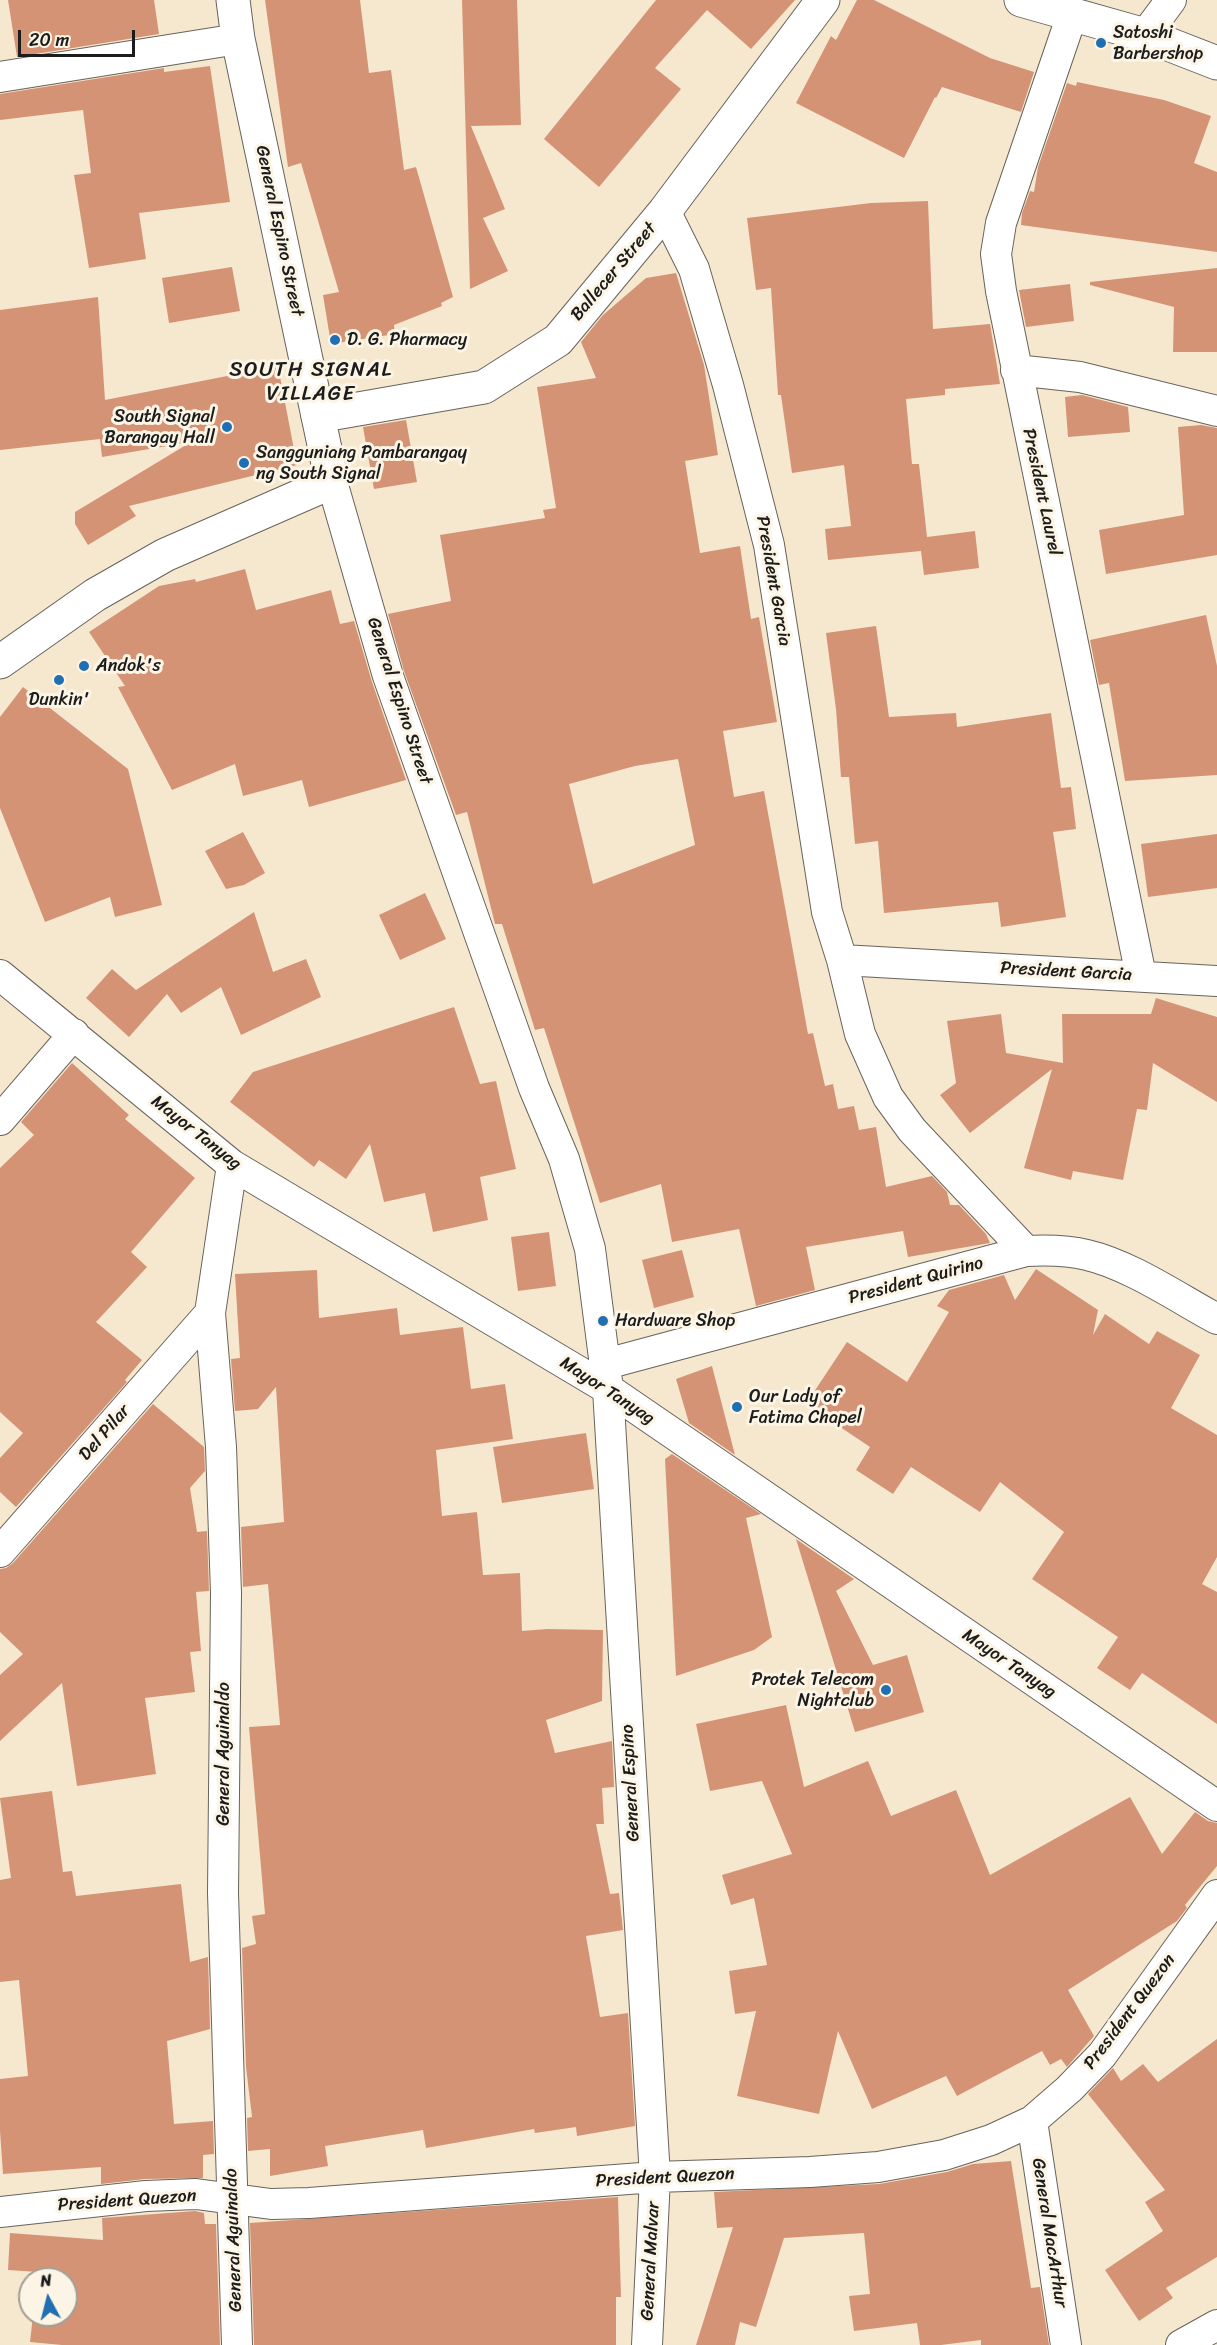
<!DOCTYPE html>
<html>
<head>
<meta charset="utf-8">
<style>
  body { margin:0 }
  #map { position:relative; width:1217px; height:2345px; overflow:hidden; background:#f6e8cf; font-family:Sriracha,sans-serif }
  canvas { display:block }
  .north { position:absolute; left:18px; top:2267px; width:60px; height:60px; box-sizing:border-box; background:#fcf5e5; border:2px solid #a29e95; border-radius:50%; rotate:353deg; font-size:16px; font-weight:700; line-height:24px; text-align:center; color:#1c1c1c }
  .north::after { content:''; display:block; margin:auto; width:21px; height:27px; background:#1f6fb2; clip-path:polygon(50% 0,100% 100%,50% 72%,0 100%) }
  .scale { position:absolute; left:18px; top:30px; width:117px; height:27px; box-sizing:border-box; border:3px solid #1c1c1c; border-top:0; padding-left:8px; font-size:18px; line-height:21px; white-space:nowrap; color:#1c1c1c; -webkit-text-stroke:4px #fcf5e5; paint-order:stroke }
</style>
</head>
<body>
<div id="map">
<canvas width="1217" height="2345"></canvas>
<div class="north">N</div>
<div class="scale">20 m</div>
</div>
<script>
const c = document.querySelector('canvas').getContext('2d');
c.lineJoin = 'round';
function paint(path, color) { c.fillStyle = color; c.fill(path, 'evenodd'); }
function strokePath(path, color, width, dash) { c.strokeStyle = color; c.lineWidth = width; c.lineCap = dash ? 'butt' : 'round'; c.setLineDash(dash || []); c.stroke(path); }
function write(font, color, halo, rows, align = 'center') {
  c.font = font + ' Sriracha,sans-serif'; c.lineWidth = 6; c.setLineDash([]); c.textBaseline = 'middle'; c.strokeStyle = halo; c.fillStyle = color; for (const [text, x, y, turn = 0] of rows) {
    c.save(); c.translate(x, y); c.rotate((+turn || 0) * Math.PI / 180); c.textAlign = isNaN(turn) ? turn : align; if (halo) c.strokeText(text, 0, 0); c.fillText(text, 0, 0); c.restore();
  }
}
paint(new Path2D(`
  M8,0h146l5,34 -142,23z
  M265,0h95l9,73 22,-3 13,100 12,-3 37,130 -12,6 1,3 -48,19 1,9 -64,10 -8,-49 16,-3 -38,-129 -13,4z
  M462,0h55l4,125 -50,1 34,83 -22,9 25,53 -38,18z
  M656,0h139l-44,49 -44,-39 -52,58 26,21 -82,98 -55,-48z
  M857,0h17l116,58 44,14 -13,40 -79,-25 -6,11 -1,-1 -31,61 -108,-55 35,-67 5,4z
  M210,66l20,136 -91,11 7,46 -57,9 -15,-93 17,-2 -8,-63 -83,10v-26l164,-26v4z
  M1077,82l87,18 47,16 -17,47 23,9v80l-196,-27 1,-12 8,-22 4,1 4,-25 29,-84 9,3z
  M928,201l5,128 57,-5 10,60 -55,5v6l-39,4 6,65h7l8,73 48,-6 4,37 -55,7 -3,-24 -93,9 -3,-31 26,-3 -7,-61 -52,8 -11,-78h-3l-7,-107 -15,2 -9,-72 124,-15z
  M232,267l8,44 -71,12 -7,-45z
  M1217,268v84h-44l1,-45 -84,-22v-3z
  M676,273l28,92 14,90 -33,6 15,92 40,-7 11,73 8,-2 18,105 -54,9 11,66 30,-6 44,243 5,-1 12,53 8,-2 5,25 16,-3 5,24 17,-3 10,60 46,-11 15,16 3,13h9l27,29 4,9 -82,14 -5,-26 -97,16 9,43 -59,16 -17,-77 -67,13 -11,-58 -61,19 -56,-175 -9,2 -33,-106h-7l-28,-112 -11,3 -52,-144 -16,-57 63,-13 -11,-66 105,-17 -2,-8 13,-2 -19,-121 59,-9 -15,-36 22,-27 43,-37zM678,759l17,86 -102,39 -24,-100 66,-18z
  M1070,284l4,37 -48,6 -7,-37z
  M98,297l7,103 173,-34 19,99 -168,41 7,10 -48,29 -13,-21v-12l116,-70 -89,15 -2,-18 -100,11v-140z
  M1082,395l46,12 2,25 -62,5 -3,-40z
  M406,420l11,62 -43,7 -11,-62z
  M1201,425l16,3v127l-111,19 -7,-44 85,-15 -6,-88z
  M245,569l11,41 75,-20 9,34 14,-3 18,61 34,98 -97,27 -7,-27 -59,16 -8,-32 -63,26 -54,-103 7,-1 -36,-54 70,-46 36,-7 1,3z
  M1206,615l11,51v109l-92,6 -16,-98 -10,2 -9,-45z
  M876,626l13,91 67,-4 1,14 94,-14 10,75 10,-1 5,42 -23,3 13,85 -65,10 -3,-25 -114,11 -6,-72 -23,3 -6,-67h-8l-5,-68 -10,-76z
  M23,687l105,82 34,136 -47,12 -5,-20 -65,25 -45,-114v-91z
  M243,832l22,41 -21,12 -18,4 -21,-38z
  M1217,834v54l-69,9 -7,-53z
  M425,893l21,46 -46,21 -21,-45z
  M254,912l19,60 33,-13 15,38 -80,38 -20,-48 -40,26 -14,-19 -38,43 -43,-39 26,-29 24,21z
  M1156,998l61,19v85l-64,-39 -6,47 -10,-1 -14,71 -50,-9 -2,9 -47,-12 28,-99 -82,64 -30,-38 16,-12 -9,-62 54,-7 5,39 57,10 -1,-49h89z
  M454,1007l26,77 16,-3 20,88 -36,8 8,43 -55,12 -8,-39 -41,9 -14,-58 -24,35 -27,-19 -5,7 -84,-65 23,-30z
  M72,1063l57,52 -4,4 70,59 -64,74 16,15 -51,55 46,38 -17,20 2,2 -111,125 -16,-15v-34l23,-25 -23,-21v-244l34,-33 -13,-13z
  M549,1232l7,54 -38,5 -7,-54z
  M682,1250l12,47 -40,11 -12,-48z
  M1036,1269l62,41 -5,25 12,-21 44,30 8,-13 43,24 -29,53 46,27v122l-15,27 15,8v132l-75,-51 -12,17 -33,-22 21,-31 -86,-58 32,-47 -64,-50 -20,30 -69,-45 -18,27 -37,-24 14,-23 -64,-43 41,-62 60,40 42,-70 -12,-6 12,-16 55,-15 11,25z
  M317,1270l2,48 78,-10 3,27 63,-8 8,62 34,-5 8,55 -77,11 6,66 35,-4 6,63 37,-2 2,58 25,-2 56,1 -1,71 -56,19 9,33 57,-12 2,46 -12,1 2,36h-8l14,70 9,-1 4,37 -37,6 14,81 28,-4 7,113 -58,10 -1,-9 -41,6 -1,-4 -108,19 -3,-18 -98,16 3,20 -58,10v-27l-22,2 -1,-33 5,-1 -6,-50 -4,-119 14,-4 -4,-28 13,-2 -16,-187 31,-2 -12,-141 -25,3 -2,-60 43,-5 -8,-135 -18,22 -23,2 -4,-52 9,-1 -5,-84z
  M712,1366l23,89 -46,-32 -13,-44z
  M153,1404l51,43 1,24 -15,17 7,44 10,-1 2,60 -13,1 5,59 -11,1 5,40 -50,6 11,76 -79,12 -15,-103 -62,58v-66l23,-21 -23,-22v-63l6,-1 7,-5z
  M586,1433l8,56 -92,14 -9,-56z
  M672,1454l89,60 -15,4 26,119 -18,13 -78,26 -11,-217z
  M796,1539l58,40 -18,12 37,74 34,-10 17,57 -69,20z
  M786,1705l18,82 64,-26 23,55 65,-26 34,85 140,-78 32,57 33,-42 13,9 9,2v43l-32,39 2,3 -10,13 -109,69 26,46 -27,31 -6,-8 -11,6 -8,-14 -85,45 -11,-20 -74,33 -34,-78 -19,83 -82,-18 19,-85 -21,3 -6,-43 38,-6 -13,-67 -23,7 -9,-30 70,-21 -30,-73 -52,10 -14,-67z
  M52,1791l11,81 9,-1 4,25 105,-12 9,78 18,-5 2,72 -43,12 7,83 39,-3 1,33 -11,1v23l-58,1 -44,5v-17l-98,7 -3,-43v-52l28,-3 -9,-96 -19,2v-102l11,-2 -11,-80z
  M1217,2039v218l-51,31 7,10 -34,23 -34,-51 58,-39 -18,-29 20,-12 -77,-96 25,-26 8,13 22,-17 15,18z
  M1011,2161l20,127 9,-1 9,58h-68v-5l-40,5h-21l-3,-22 -63,8 -5,-35 21,-2 -6,-61 -80,5 -28,89 -16,-5 -5,23h-39l37,-118 -16,1 -3,-36 165,-8 68,-12 26,-8z
  M618,2197l3,100h-5v48h-362l-4,-122z
  M195,2211l9,2 1,11h11l4,121h-158l-32,-3 3,-27h33v-36h-29l1,-7 -30,-2 2,-37 93,7 -1,-22z`), '#d59376');
const minor = new Path2D(`
  M1072,15l-71,208 -5,31 5,37 140,685
  M1145,35l26,-35
  M0,77l238,-38
  M665,211l29,58 34,116 41,160 58,367 15,48 18,74 28,63 24,33 114,121
  M1016,370l64,7 137,34
  M332,482l56,194 146,412 30,71 26,90 18,140 47,788 -8,168
  M842,960l375,21
  M0,975l232,190 376,224 609,417
  M0,1120l74,-86
  M232,1165l-22,148 11,134 5,146 -3,300 14,452
  M606,1364l420,-113c20,-1 41,-1 61,4 43,10 91,43 130,64
  M0,1552l210,-239
  M1032,2121l34,224
  M0,2212l146,-16 50,-2 75,10 38,-1 346,-26 155,-5 68,-5 66,-12 47,-15 41,-19 37,-32 33,-34 115,-160
  M1181,2345l36,-20`);
const tertiary = new Path2D(`
  M1021,0l124,35 72,28
  M318,416l166,-29 74,-47 107,-129 158,-211`);
const secondary = new Path2D(`
  M0,662l95,-67 70,-40 167,-73 -94,-443 -5,-39`);
strokePath(minor, '#68635b', 32);
strokePath(tertiary, '#68635b', 35);
strokePath(secondary, '#68635b', 35);
strokePath(minor, '#fff', 30);
strokePath(tertiary, '#fff', 33);
strokePath(secondary, '#fff', 33);
for (const [x, y, r, color] of [
  [1101,43,6,"#1f6fb2"],
  [335,340,6,"#1f6fb2"],
  [227,427,6,"#1f6fb2"],
  [244,463,6,"#1f6fb2"],
  [84,666,6,"#1f6fb2"],
  [59,680,6,"#1f6fb2"],
  [603,1321,6,"#1f6fb2"],
  [737,1407,6,"#1f6fb2"],
  [886,1690,6,"#1f6fb2"]
]) { const dot = new Path2D(); dot.arc(x, y, r, 0, 2 * Math.PI); c.fillStyle = color; c.fill(dot); strokePath(dot, '#fcf5e5', 2); }
write('18px', '#1c1c1c', '#fcf5e5', [
  ["Satoshi",1113,33],
  ["Barbershop",1113,54],
  ["D. G. Pharmacy",347,340],
  ["South Signal",215,417,"right"],
  ["Barangay Hall",215,438,"right"],
  ["Sangguniang Pambarangay",256,453],
  ["ng South Signal",256,474],
  ["Andok's",96,666],
  ["Dunkin'",59,700,"center"],
  ["Hardware Shop",615,1321],
  ["Our Lady of",749,1397],
  ["Fatima Chapel",749,1418],
  ["Protek Telecom",874,1680,"right"],
  ["Nightclub",874,1701,"right"]
], 'left');
write('18px', '#1c1c1c', '#fcf5e5', [
  ["General Espino Street",279,231,78],
  ["Ballecer Street",614,272,-50],
  ["President Laurel",1041,492,78],
  ["President Garcia",773,581,80],
  ["General Espino Street",399,701,72],
  ["President Garcia",1066,972,3],
  ["Mayor Tanyag",196,1133,38],
  ["President Quirino",916,1281,-15],
  ["Mayor Tanyag",607,1391,33],
  ["Del Pilar",105,1433,-49],
  ["Mayor Tanyag",1009,1664,34],
  ["General Aguinaldo",224,1754,-90],
  ["General Espino",631,1783,-93],
  ["President Quezon",1130,2012,-53],
  ["President Quezon",665,2178,-3],
  ["President Quezon",127,2201,-4],
  ["General MacArthur",1049,2233,81],
  ["General Aguinaldo",234,2240,-92],
  ["General Malvar",651,2261,-87]
]);
c.letterSpacing = '1.5px';
write('21px', '#1c1c1c', '#fcf5e5', [
  ["SOUTH SIGNAL",311,371],
  ["VILLAGE",311,395]
]);
c.letterSpacing = '0px';
</script>
</body>
</html>
